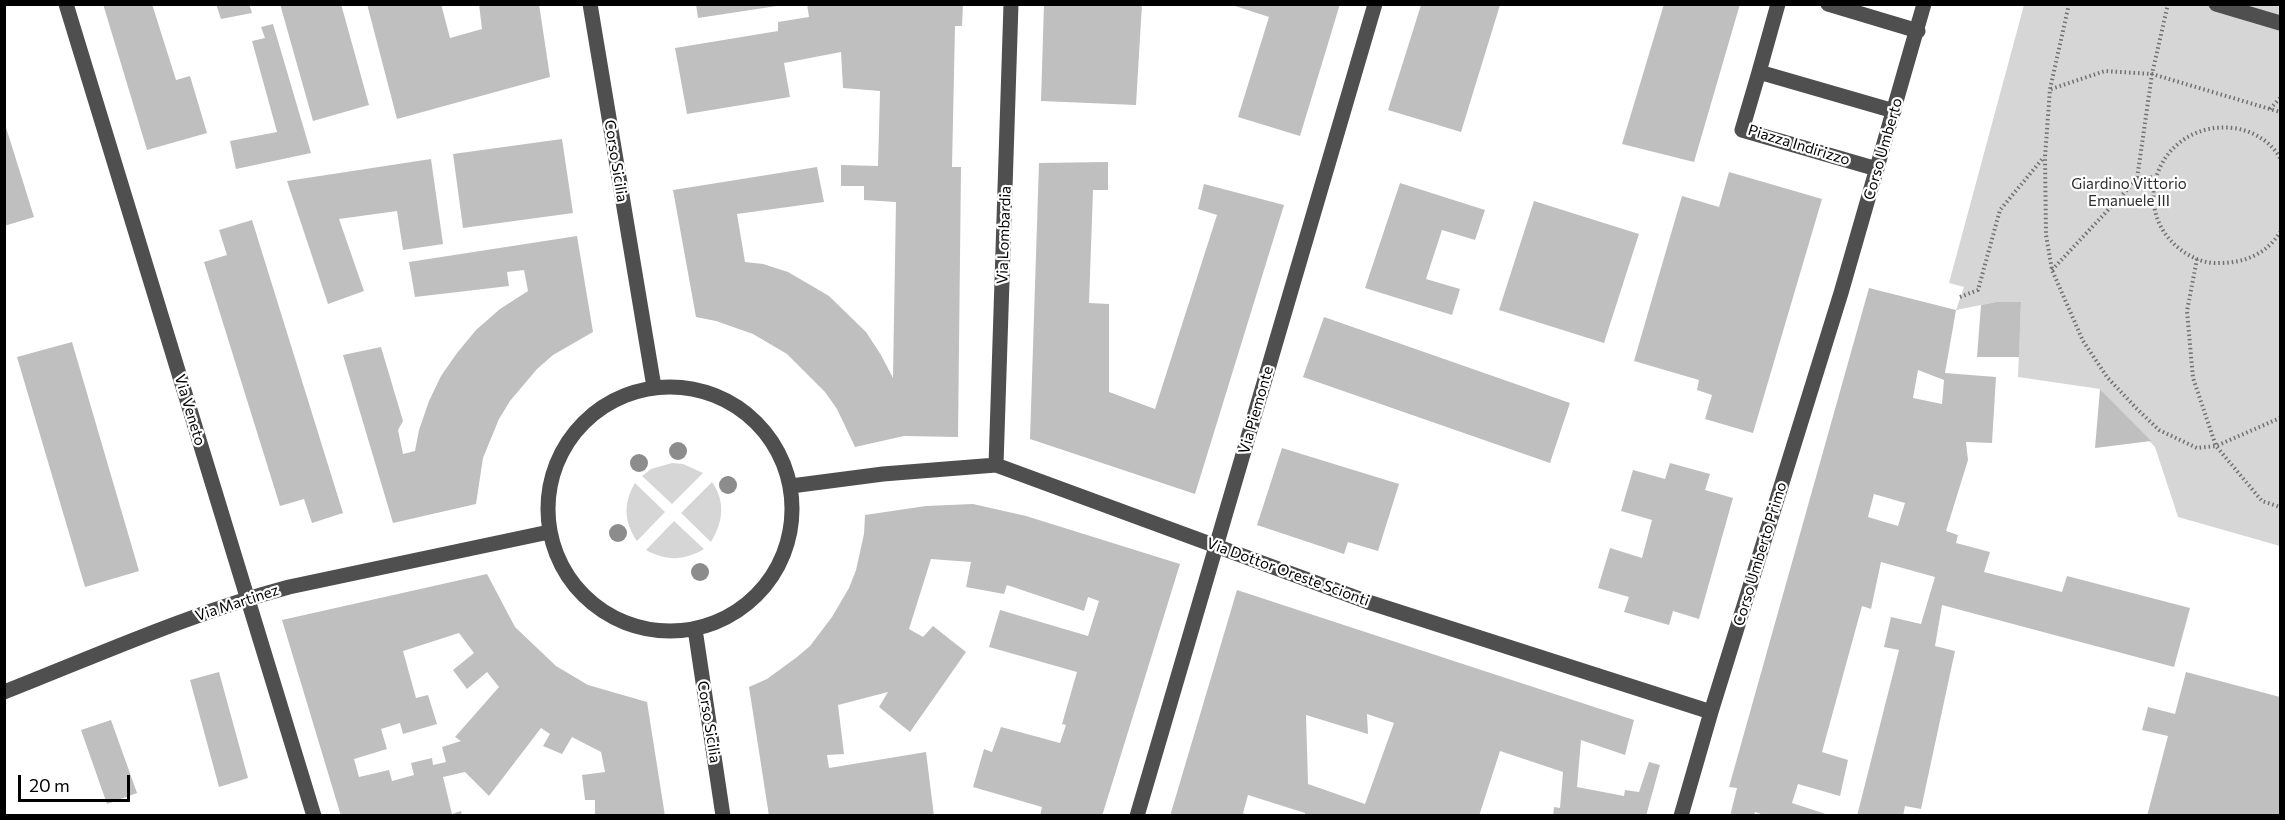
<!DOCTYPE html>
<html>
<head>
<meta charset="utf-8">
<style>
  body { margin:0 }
  #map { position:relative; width:2285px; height:820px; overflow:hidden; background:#fff; font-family:Commissioner,sans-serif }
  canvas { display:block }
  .frame { position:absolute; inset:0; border:6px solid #000; pointer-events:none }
  .scale { position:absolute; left:18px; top:775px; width:112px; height:27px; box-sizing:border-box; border:3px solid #000; border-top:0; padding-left:8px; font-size:18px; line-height:21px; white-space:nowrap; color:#000; -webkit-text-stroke:4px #fff; paint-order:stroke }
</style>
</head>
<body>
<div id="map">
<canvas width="2285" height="820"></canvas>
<div class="frame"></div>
<div class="scale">20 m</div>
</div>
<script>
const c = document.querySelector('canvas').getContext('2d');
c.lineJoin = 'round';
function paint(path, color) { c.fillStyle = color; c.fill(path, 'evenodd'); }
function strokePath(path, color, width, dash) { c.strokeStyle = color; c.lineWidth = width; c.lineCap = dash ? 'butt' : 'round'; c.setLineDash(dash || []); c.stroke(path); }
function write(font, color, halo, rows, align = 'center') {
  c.font = font + ' Commissioner,sans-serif'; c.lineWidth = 4.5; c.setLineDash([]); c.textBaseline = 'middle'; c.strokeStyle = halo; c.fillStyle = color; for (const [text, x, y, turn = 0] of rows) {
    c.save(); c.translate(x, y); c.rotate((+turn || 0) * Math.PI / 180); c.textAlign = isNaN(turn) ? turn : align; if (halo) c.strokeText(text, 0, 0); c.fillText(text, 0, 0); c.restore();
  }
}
paint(new Path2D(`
  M2024,5h256v541l-102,-29 -23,-70 -55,-58 -82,-12 3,-75h-25l-40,8 8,-23 -15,-4z
  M672,463l11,1 20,9 -31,31 -30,-28 9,-7z
  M712,482c14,20 11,40 -1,60l-30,-29z
  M635,483l30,29 -28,29c-13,-19 -14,-38 -2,-58z
  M674,521l30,28c-20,12 -38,12 -58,1z`), '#d6d6d6');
paint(new Path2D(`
  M103,4h49l24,76 14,-4 17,57 -60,17z
  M216,4h33l3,9 -31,6z
  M280,4h61l28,101 -56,16z
  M367,4h74l9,34 32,-9 -3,-25h60l11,73 -153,42z
  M696,4h81v2l-79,12z
  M807,4h156l-1,22h-7l-3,141h9l-3,270 -54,-1 -49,11 -18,-38 -12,-17 -38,-38 -34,-20 -37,-13 -20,-4 -23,-127 144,-23 7,35 -87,12 8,48 18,2 25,8 41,24 37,36 15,23 12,23 3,-176 -32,-2v-14h-23v-21l37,1 2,-75 -37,-3 -2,-36 -57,11 6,34 -103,17 -12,-66 103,-17v-9l31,-5z
  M1044,4h98l-6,101 -95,-4z
  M1229,4h111l-40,132 -62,-19 31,-100z
  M1664,4h76l-46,158 -72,-18z
  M1421,5h79l-39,127 -73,-22z
  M273,24l38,129 -75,16 -6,-28 47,-9 -25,-91 13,-3 -4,-11z
  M4,121l30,96 -30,9z
  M562,139l11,74 -110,15 -10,-74z
  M431,159l12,85 -40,6 -6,-39 -58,8 25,72 -36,13 -41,-123z
  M1108,162v28h-15l-4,113 20,1v88l46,17 62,-194 -19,-6 6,-25 80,21 -89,289 -165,-55 9,-276z
  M1729,172l93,27 -69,234 -48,-14 7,-24 -15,-5 2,-10 -65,-19 48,-165 37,11z
  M1400,183l85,27 -10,30 -33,-10 -16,49 34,10 -8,26 -87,-27z
  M1534,201l105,33 -35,109 -105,-33z
  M252,220l91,293 -31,10 -8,-24 -24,7 -76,-244 23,-7 -8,-25z
  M577,236l16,96 -40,23 -16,14 -27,32 -11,18 -16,39 -7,46 -83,19 -50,-168 38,-8 22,74 -5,9 5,24 12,-3 4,-21 10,-29 12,-25 16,-23 19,-23 24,-21 28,-18 -4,-21 -17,2 2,14 -94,11 -6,-35z
  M1869,288l87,22 -11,63 51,4 -4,66 -26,-1 2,18 -22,71 12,4 -2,8 34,9 -6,20 78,20 5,-16 123,32 -16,59 -232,-62 -7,41 20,5 -34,158 -16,-3 -2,10h-46l42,-166 -15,-3 7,-30 30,7 14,-47 -54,-15 -10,47 -9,-3 -40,146 26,8 -8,36 -42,-12 -6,19 40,13h-65l-12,-4 -1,4h-24l7,-28 -8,-1zM1918,370l26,10 -2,24 -29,-6zM1874,494l31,9 -7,23 -30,-9z
  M1996,302h25l-2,55h-42l4,-52z
  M1324,317l246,86 -20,60 -247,-86z
  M72,342l67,229 -54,16 -68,-230z
  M2100,389l51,52 -56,7z
  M1282,448l117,36 -21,67 -30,-9 -4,12 -87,-29z
  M1670,463l40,11 -5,16 28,8 -34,121 -26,-8 -4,14 -45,-13 5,-15 -31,-9 12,-40 32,10 10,-38 -31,-9 12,-41 32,9z
  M973,504l53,12 154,48 -78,252h-62l2,-9 -69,-20 11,-38 8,3 9,-25 59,16 6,-18 -4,-1 15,-52 -88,-25 11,-37 88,26 11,-35 -11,-4 -4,14 -77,-26 -3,9 -38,-7 5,-25 -40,-3 -22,70 14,8 10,-11 33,26 -56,80 -31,-25 9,-15 -50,13 6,49 -17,1 2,13 97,-16 8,64h-165l-20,-129 18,-8 30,-22 13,-11 22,-29 17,-29 7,-18 8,-36 1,-19 61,-9z
  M487,574l28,53 41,39 32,19 59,17 18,114h-70v-16h-10l-3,-25 23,-3 -4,-20 -29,-15 -10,17 -19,-8 7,-12 -9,-6 -52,68 -24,-24 -22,5 9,37 9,-3 1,5h-121l-59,-196zM459,633l15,20 -21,17 14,19 20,-17 12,15 -44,50 6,4 -19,6 4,15 -13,3 -1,-7 -21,5 3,12 -22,6 -3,-11 -30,7 -5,-18 33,-10 -6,-20 19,-6 3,11 34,-10 -9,-29 -12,3 -13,-47z
  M1237,590l397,130 -9,35 -44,-15 -4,47 47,9 1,-6 14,2 10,-30 11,3 -14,51h-93l1,-9 6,1 3,-36 -63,-21 -21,65h-174v-3l-57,-18 -5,18 5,3h-78zM1367,714l27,9 -29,81 -57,-20 -2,-69 62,19z
  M219,672l29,106 -29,9 -29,-107z
  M2186,672l94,25v119h-133l21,-80 -26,-6 6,-23 27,7z
  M111,720l26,73 -30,11 -26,-74z`), '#bfbfbf');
strokePath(new Path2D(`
  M2069,4l-19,85 -5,68 1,78 6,35 31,71 24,36 30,32 22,21 38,18 19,-2 64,-28
  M2051,89l54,-18 47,3 128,38
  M2270,109l10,-11
  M2280,158c-9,-17 -29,-28 -47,-30 -71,-8 -109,78 -52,122 11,8 25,14 38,13 25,0 48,-9 61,-31
  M2137,179l18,-2
  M2197,259l-10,52 6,67 23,68 46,55 18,6
  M2052,270l85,-91 15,-105 16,-70
  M1960,297l18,-7 22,-80 44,-53`), '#717171', 4, [1.5, 3]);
strokePath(new Path2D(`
  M66,4l248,812
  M590,4l64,383
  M1778,4l-19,68 135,39
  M1828,4l90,27
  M2216,4l64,19
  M1759,72l-17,58 135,39
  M548 509a122 122 0 1 1 244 0a122 122 0 1 1-244 0Z
  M996,465l15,-461
  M791,486l92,-12 113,-9 372,137 343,110
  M695,629l28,187
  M4,692c94,-37 187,-79 285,-105l260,-55
  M1137,816l238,-812
  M1681,816l30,-104 130,-419 83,-289`), '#4f4f4f', 15);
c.fillStyle = '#8c8c8c';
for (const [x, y] of [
  [678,451],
  [639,463],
  [728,485],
  [618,533],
  [700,572]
]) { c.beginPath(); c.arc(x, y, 9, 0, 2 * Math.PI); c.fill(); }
write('15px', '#000', '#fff', [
  ["Piazza Indirizzo",1799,145,17],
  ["Corso Umberto",1883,149,-74],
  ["Corso Sicilia",616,161,81],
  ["Via Lombardia",1004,235,-88],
  ["Via Veneto",190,410,73],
  ["Via Piemonte",1256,410,-74],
  ["Corso Umberto Primo",1760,554,-73],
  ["Via Dottor Oreste Scionti",1288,572,20],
  ["Via Martinez",237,603,-18],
  ["Corso Sicilia",709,722,81]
]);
write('15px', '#2d2d2d', '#fff', [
  ["Giardino Vittorio",2129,184],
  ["Emanuele III",2129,201]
]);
</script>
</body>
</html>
